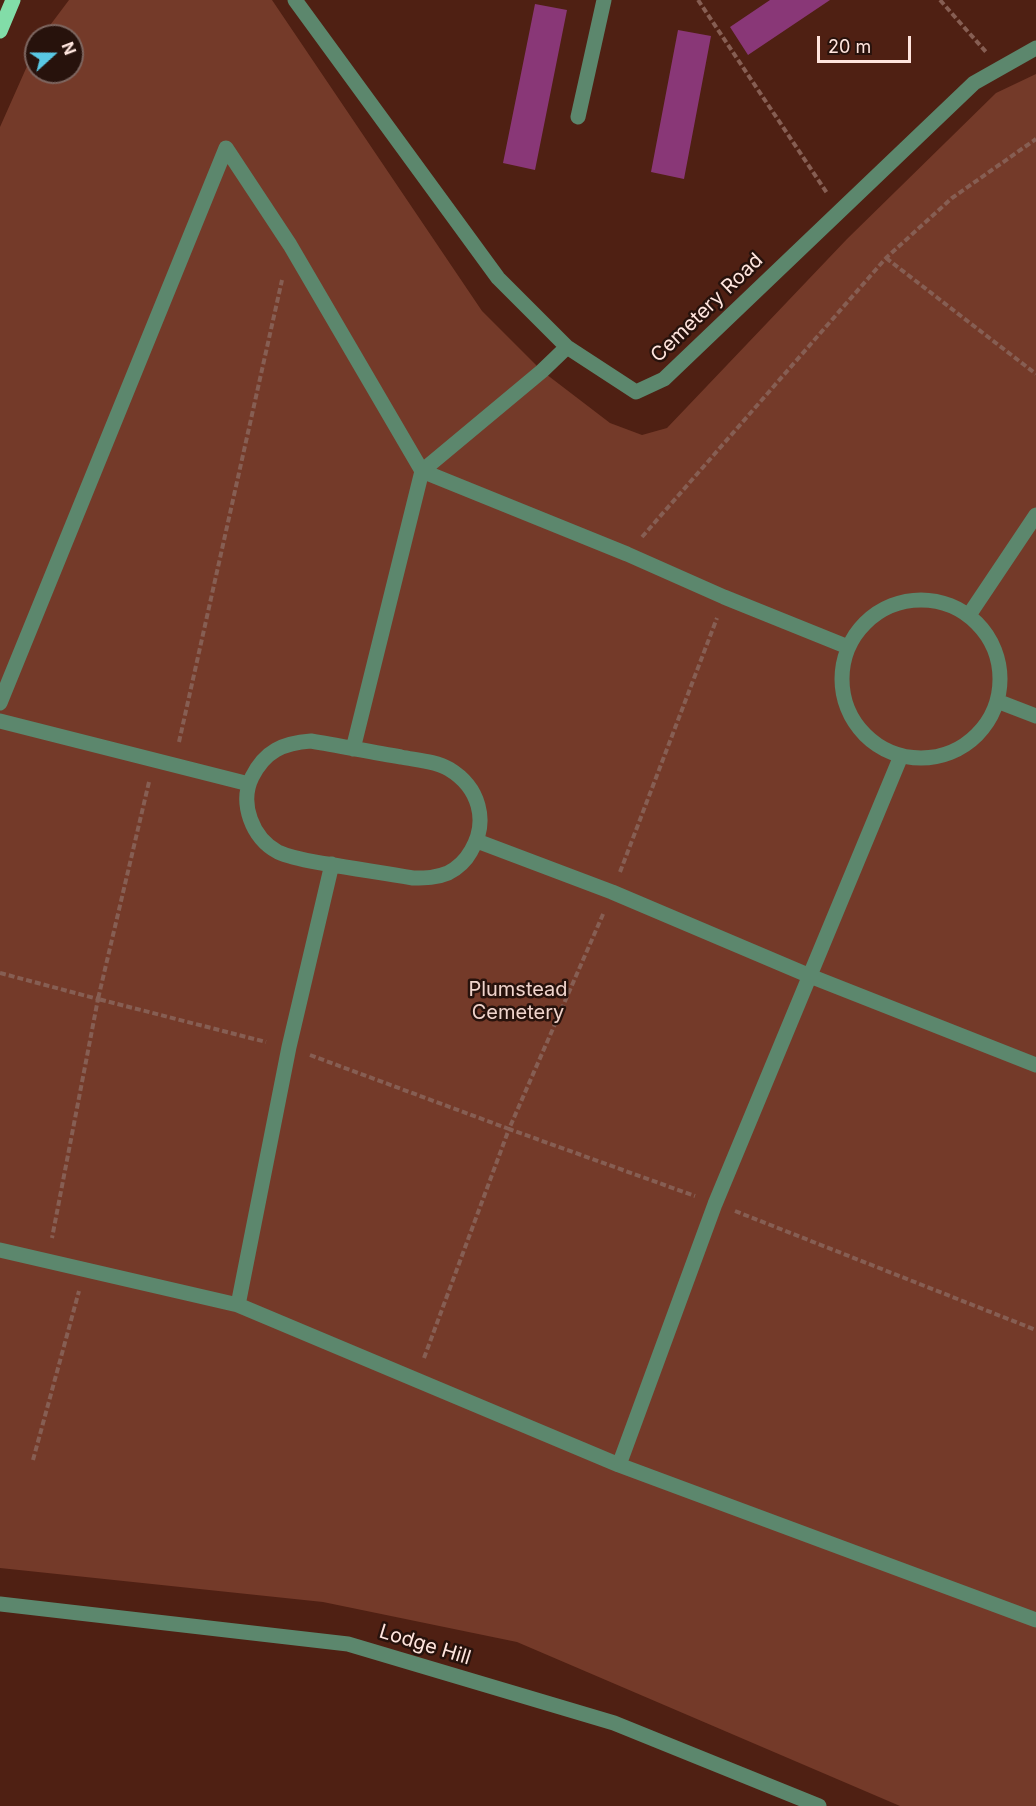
<!DOCTYPE html>
<html>
<head>
<meta charset="utf-8">
<style>
  body { margin:0 }
  #map { position:relative; width:1036px; height:1806px; overflow:hidden; background:#4f2013; font-family:Inter,sans-serif }
  canvas { display:block }
  .north { position:absolute; left:24px; top:24px; width:60px; height:60px; box-sizing:border-box; background:#27120c; border:2px solid #7d6660; border-radius:50%; rotate:69deg; font-size:16px; font-weight:700; line-height:24px; text-align:center; color:#ffe5de }
  .north::after { content:''; display:block; margin:auto; width:21px; height:27px; background:#59c8e4; clip-path:polygon(50% 0,100% 100%,50% 72%,0 100%) }
  .scale { position:absolute; left:817px; top:36px; width:94px; height:27px; box-sizing:border-box; border:3px solid #ffe5de; border-top:0; padding-left:8px; font-size:18px; line-height:21px; white-space:nowrap; color:#ffe5de; -webkit-text-stroke:4px #27120c; paint-order:stroke }
</style>
</head>
<body>
<div id="map">
<canvas width="1036" height="1806"></canvas>
<div class="north">N</div>
<div class="scale">20 m</div>
</div>
<script>
const c = document.querySelector('canvas').getContext('2d');
c.lineJoin = 'round';
function paint(path, color) { c.fillStyle = color; c.fill(path, 'evenodd'); }
function strokePath(path, color, width, dash) { c.strokeStyle = color; c.lineWidth = width; c.lineCap = dash ? 'butt' : 'round'; c.setLineDash(dash || []); c.stroke(path); }
function write(font, color, halo, rows, align = 'center') {
  c.font = font + ' Inter,sans-serif'; c.lineWidth = 5; c.setLineDash([]); c.textBaseline = 'middle'; c.strokeStyle = halo; c.fillStyle = color; for (const [text, x, y, turn = 0] of rows) {
    c.save(); c.translate(x, y); c.rotate((+turn || 0) * Math.PI / 180); c.textAlign = isNaN(turn) ? turn : align; if (halo) c.strokeText(text, 0, 0); c.fillText(text, 0, 0); c.restore();
  }
}
paint(new Path2D(`
  M69,0h203l210,311 60,60 68,52 32,12 25,-7 180,-189 149,-146 40,-19v1732h-136l-383,-164 -194,-40 -323,-34v-1441l36,-81v26h36v-36h-30z`), '#743a29');
paint(new Path2D(`
  M770,0h60l-82,55 -18,-28z
  M535,4l32,6 -32,160 -32,-7z
  M678,30l33,6 -27,143 -33,-7z`), '#893777');
strokePath(new Path2D(`
  M698,0l129,193
  M940,0l46,52
  M886,258l150,116
  M642,537l244,-279 66,-60 84,-59
  M179,742l103,-462
  M149,782l-51,217 168,43
  M620,872l97,-254
  M0,973l98,26 -46,239
  M310,1055l199,74 95,-217
  M735,1211l301,119
  M424,1358l85,-229 186,67
  M33,1460l46,-169`), '#865e53', 4, [6, 3]);
strokePath(new Path2D(`
  M295,0l203,278 69,69 69,45 28,-13 310,-296 62,-35
  M578,117l26,-117
  M842 679a79 79 0 1 1 158 0a79 79 0 1 1-158 0Z
  M969,615l67,-100
  M997,701l39,15
  M0,703l226,-555 64,97 132,226 205,83 97,43 124,50
  M0,721l249,63
  M311,741c30,5 60,11 90,16 15,3 35,4 48,12 30,18 40,52 22,82 -5,9 -13,17 -23,22 -12,5 -22,5 -35,5 -29,-5 -57,-9 -86,-14 -16,-3 -34,-5 -49,-12 -26,-14 -39,-49 -26,-75 13,-26 31,-34 59,-36z
  M353,749l69,-278 120,-100 25,-24
  M477,841l135,51 198,84 226,89
  M0,1250l238,55 381,160 417,155
  M238,1305l51,-258 43,-183
  M619,1465l96,-261 186,-448
  M0,1604l348,40 266,79 205,83`), '#5c876d', 15);
strokePath(new Path2D(`
  M0,31l13,-31`), '#82dda8', 15);
write('20px', '#ffe5de', '#27120c', [
  ["Cemetery Road",707,308,-44],
  ["Lodge Hill",425,1645,17]
]);
write('20px', '#f0d4cc', '#27120c', [
  ["Plumstead",518,990],
  ["Cemetery",518,1013]
]);
</script>
</body>
</html>
